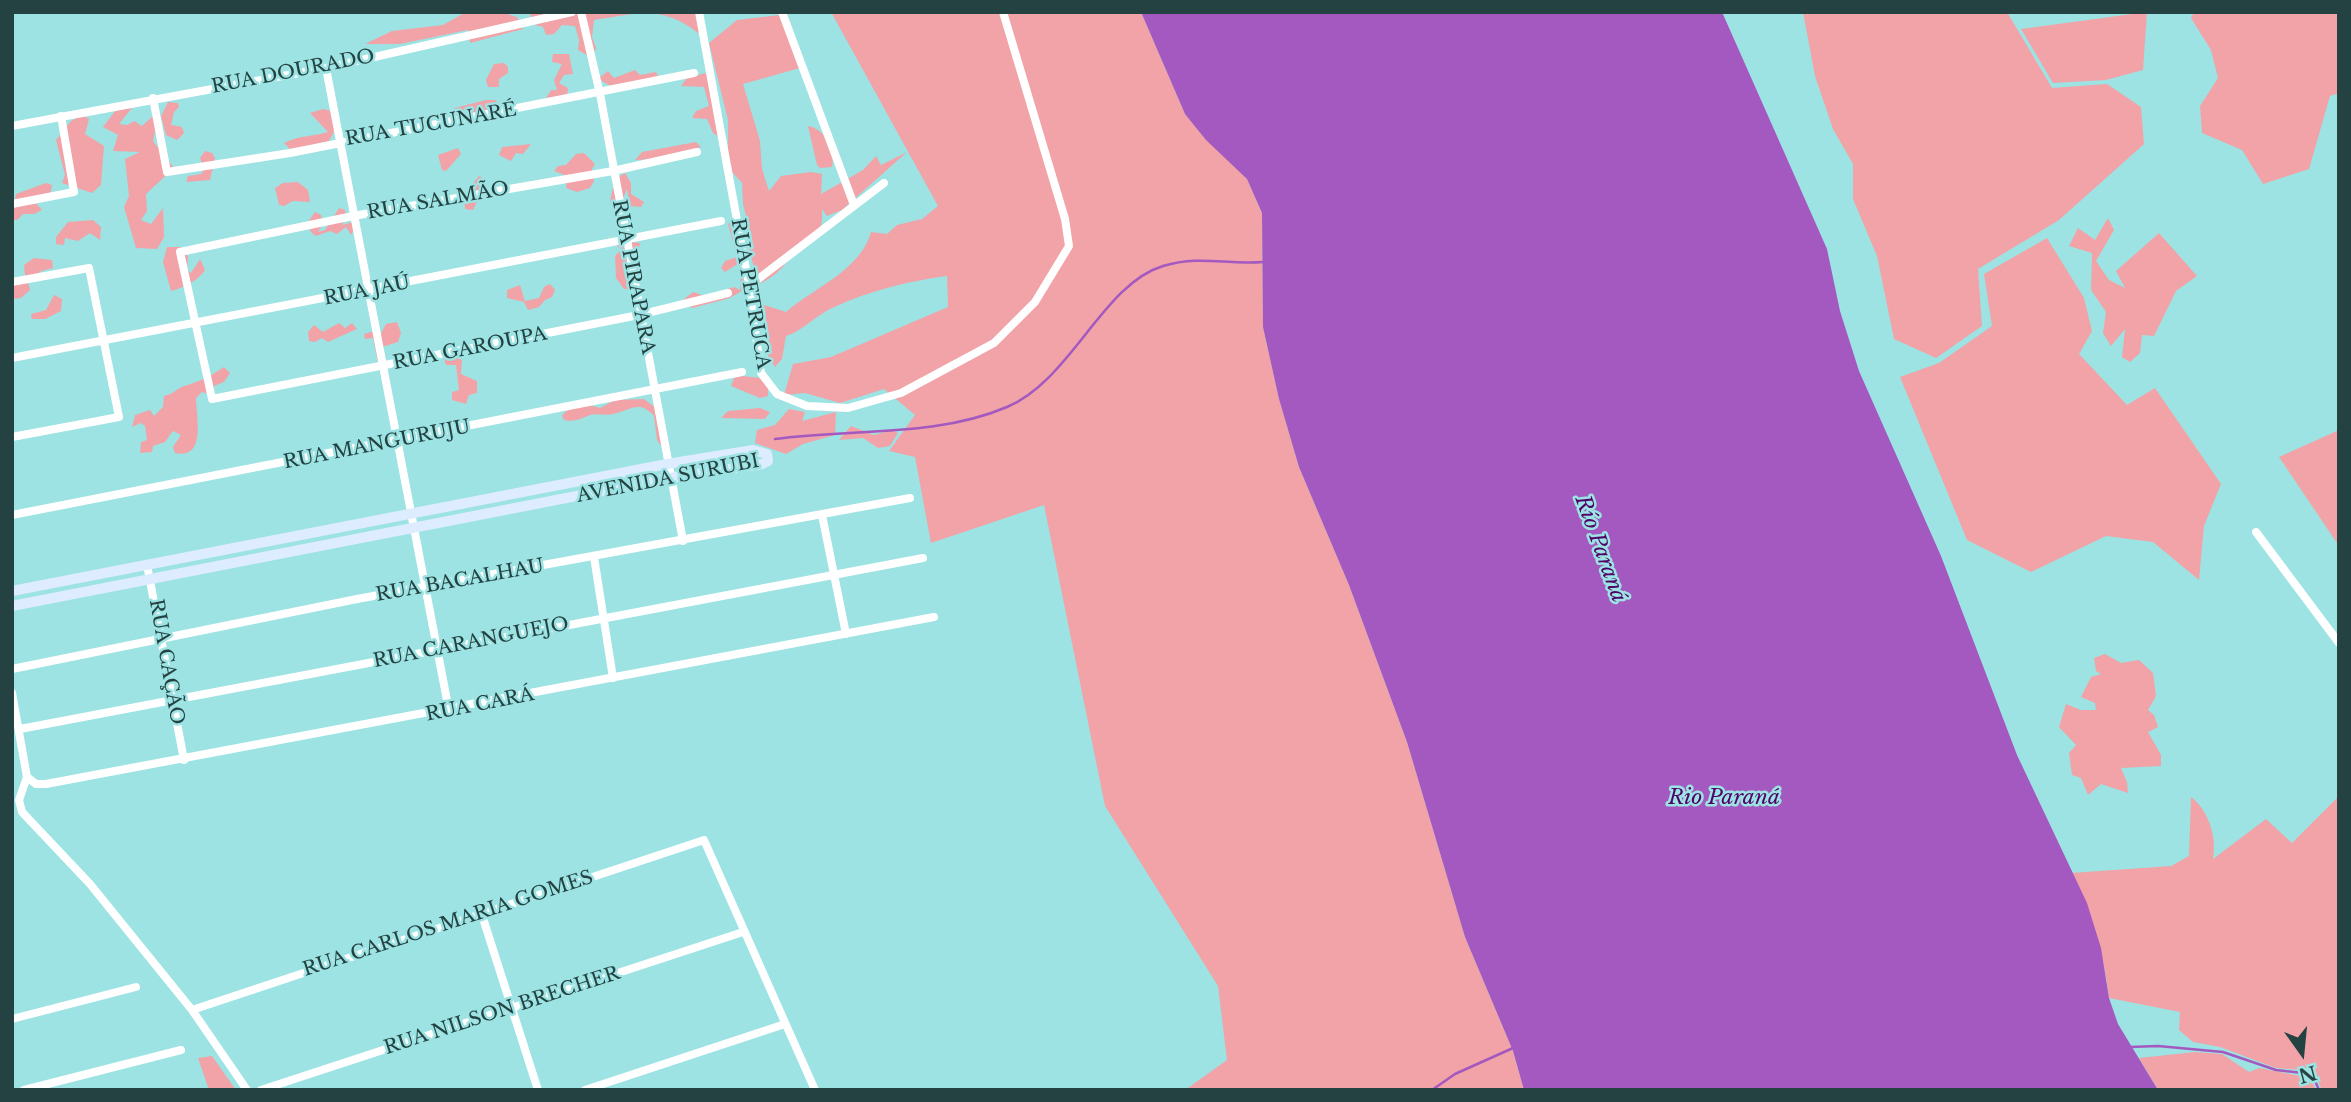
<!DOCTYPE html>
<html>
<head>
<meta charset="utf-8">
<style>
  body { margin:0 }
  #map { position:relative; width:2351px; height:1102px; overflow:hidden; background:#9de3e3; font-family:"Libre Baskerville",serif }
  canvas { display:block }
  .frame { position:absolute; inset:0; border:14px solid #254242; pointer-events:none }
  .north { position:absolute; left:2267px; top:1018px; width:70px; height:70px; -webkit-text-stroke:5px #9de3e3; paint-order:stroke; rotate:165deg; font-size:19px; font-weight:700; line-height:28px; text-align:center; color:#254242 }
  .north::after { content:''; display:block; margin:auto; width:24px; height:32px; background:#254242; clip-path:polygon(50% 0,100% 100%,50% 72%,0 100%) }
</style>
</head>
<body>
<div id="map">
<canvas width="2351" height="1102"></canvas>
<div class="frame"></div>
<div class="north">N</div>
</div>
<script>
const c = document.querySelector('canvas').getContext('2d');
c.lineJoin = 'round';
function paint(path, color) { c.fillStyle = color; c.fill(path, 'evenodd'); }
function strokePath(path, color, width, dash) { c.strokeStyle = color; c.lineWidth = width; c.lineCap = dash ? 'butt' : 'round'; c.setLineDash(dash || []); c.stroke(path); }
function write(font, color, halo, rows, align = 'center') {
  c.font = font + ' "Libre Baskerville",serif'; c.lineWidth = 5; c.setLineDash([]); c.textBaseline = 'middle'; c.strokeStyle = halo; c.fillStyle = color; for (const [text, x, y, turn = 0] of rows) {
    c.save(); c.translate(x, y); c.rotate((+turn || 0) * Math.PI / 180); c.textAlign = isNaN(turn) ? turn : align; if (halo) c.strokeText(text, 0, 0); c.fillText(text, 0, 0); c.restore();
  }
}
paint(new Path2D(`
  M466,12h35l16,5 6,12 -53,14 -2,-13 -68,14h-35l27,-13 51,-6z
  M529,12h173l3,13 -7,8c-37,-29 -61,-19 -104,-13l-2,17 4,11 -4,10 -14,-8 1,-10 -4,-14 -13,-1 -8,9 -8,1 -3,-8 -8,-2z
  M831,12h310l44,102 62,65 15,34 1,114 16,72 20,68 50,118 58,157 58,195 48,114 11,39h-339l42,-30 -9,-74 -113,-180 -61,-301 -113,38 -16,-86 -26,-6 26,-36 -31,-26 -44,14 -35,-10 -21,2 9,-31 38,-7 117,-50 -1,-31c-38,5 -79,15 -115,32 -17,8 -28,22 -46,28l-4,23 -7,8c-18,-25 -4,-35 -11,-62l22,7c26,-23 75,-42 85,-80l16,2 10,-9 25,-6 16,-13z
  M1803,12h204l45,76 55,-4 34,23 3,37 -85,76 -81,49 4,57 -46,32 -42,-19 -17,-83 -24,-57v-35l-20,-35 -18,-53z
  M2147,12l-4,58 -37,10 -53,3 -32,-54z
  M2194,12h145v81l-9,3 -21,73 -46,15 -21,-34 -40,-17 -2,-27 18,-28 -7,-28 -20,-32z
  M780,15l20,53 -57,16 17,57 2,28 7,22 12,-15 30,-4 11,2 -1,20 42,-24 13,-14 5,9 26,-13 -65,58 -15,6 -5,-7c2,34 -15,31 -34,52 -11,12 -13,15 -29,23l-10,-34v-22l-6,-24 -1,-21 -10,-11 -4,-14v-38l-19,-77 28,-23z
  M553,54h16l4,20 -9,1 -5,8 9,5 -1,8 -21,2 5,-8h6l-3,-10 8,-16 -10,-2z
  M504,63l4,4v6l-9,6v8h-11l-2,-7 8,-16z
  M635,70l5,5 16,-3 2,4c-20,7 -43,19 -59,2l9,-7 6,7z
  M706,73l6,9 7,55 -6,-4 -6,-14 -15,-1 4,-7 13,-5 -5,-19 -23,-1 6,-8z
  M486,100h9l7,6 -4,5c-14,3 -27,1 -41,5l-8,-3 6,-5z
  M168,102l10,1 1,4 -5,5 -3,13 11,2 2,6 -7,7 -11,-5 -5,-19z
  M119,106l13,2 -13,16 8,1 7,-4 8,5 13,-12 2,8 -4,19 21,27 -28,26 1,17 -6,9 10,4 12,-16 1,29 -7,12 -21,-1 -12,-41 5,-11 -4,-37 15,-7 -27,-1 5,-16 -15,-8z
  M323,109l8,2 4,19 -6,11 -38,9 -7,-7c16,-8 28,-6 44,-11l-18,-19z
  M82,114l7,5 -4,15 19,12 -3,39 -9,8 -30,-10 3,-8 -9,-35 14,-18z
  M808,126c18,3 28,25 24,41l-12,1 -3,-3z
  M696,142l5,5 -44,12 -22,1 7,-8z
  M531,144l-8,10 -7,-1 -5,8 -12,-6 3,-8z
  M458,148l3,6 -15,17 -4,-1 -4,-15z
  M205,151l7,2 3,5 -5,22 -24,2 2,-6 13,-2 3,-5 -4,-11z
  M584,153l11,11 -3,5 2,12 -4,7 -13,4 -11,-4 1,-12 -13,-5 4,-5 8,-1 10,-11z
  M625,173l6,10v11l13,8 -3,5 -11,-1 -3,-17 -5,12 -10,3 -2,-3 5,-22z
  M479,176l8,5 -14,29 -8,-1 -1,-15z
  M298,182l10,8 2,12 -17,-1 -9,5 -5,-1 -4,-17 8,-5z
  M46,183l6,2 -2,11 -16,5 8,9 -8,4h-11l-6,6h-5l4,-26z
  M339,208l6,2 2,6 -5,9 18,-5 -9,15 -5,-8 -9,7 -7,-3 -14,5 -5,-4 -3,-10 7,-10 6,3 2,9 -5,8 7,-2z
  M733,217l13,61 -1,11 -15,9 -38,10 -9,-8 10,-8 12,4 29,-9 6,3 1,-28 -16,10 -4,-4 4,-7 12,-4 -9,-33z
  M2108,218l6,12 -18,31 13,19 16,8 -9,-17 43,-38 38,43 -21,15 -22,45 -12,-1 -2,18 -10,9 -8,-5 3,-28 -14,17 -8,-13 3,-21 -15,-22 1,-37 -23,-7 9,-18 17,12z
  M93,220l8,7 -1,13 -10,-7 -12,8 -13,-3 -1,7 -8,-1v-7l12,-15z
  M621,235l8,7 11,1 -3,17 5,17 -8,12h-10l-8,-11 -1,-22 7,-7 -9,-6z
  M2047,238l37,60 8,33 -13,23 48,51 28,-17 66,96 -17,42 -5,54 -46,-38 -47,-6 -75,36 -64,-32 -67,-163 39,-14 53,-37 -8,-52z
  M167,247h13l8,9 -1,14 4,3 9,-14 5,11c-6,10 -22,18 -34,21l-8,-29z
  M34,258l18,2 1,8 -12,3 -13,12 2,7 -9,8 -8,1 -1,-14 13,-9 -1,-11z
  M550,284l5,6 -3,7 -7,3 -6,7 -11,3 -4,-8 -17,-4v-8l13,-5 5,16 14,-3 5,-11z
  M54,295l8,4 -1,12 -16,8h-13l-1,-5 15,-4z
  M397,322l4,11 -3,9 -16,5v15l-4,1 -5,-25 -8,1 -1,-5 11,-3 4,6 7,-13z
  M339,323l6,5 7,-5 5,6 -29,13 -6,-4 -7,4 -6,-1 -1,-9 6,-7 9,7z
  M452,355l10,5 -1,14 16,7v12l-8,2 -3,9 -14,-4v-8l7,-2 -3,-25h-10l-2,-7z
  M224,367l6,6 -6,9 -10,4v10l-12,-4 -6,6c0,18 11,62 -21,55l-2,-6 8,-12 -8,-4 -8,11 -12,4 -1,6 -12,1 1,-11 6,-2 -2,-14 -4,-3 -9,4 3,-12 15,-5 4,6 9,-9 1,-11c10,-2 13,-8 20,-10 15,-4 27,-10 40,-19z
  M741,376l20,2 7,10v8l-8,2 -29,-12 3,-8z
  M644,399l16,12 2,36 -5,-7 -3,-24c-15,-17 -24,-5 -41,-2 -7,2 -16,-1 -23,1 -11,4 -14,7 -26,5l-2,-4c6,-11 27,-13 38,-8l15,-8z
  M760,408l10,4 -5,7 -44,-1 7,-7z
  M789,409l16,3 -3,9 34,-9 -1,23 -32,9 -17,10 -31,-11 2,-13 18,-5z
  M851,426l23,9 18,-5 6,3 -8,13 -12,2 -15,-10 -24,2z
  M2339,430v116l-60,-89z
  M2105,654l16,9 18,-3 14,13 3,23 -8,14 6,5 4,12 -10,5 13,23v11l-40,2 6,14 1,11 -27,-9 -13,11 -7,-17 -9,-3 -3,-22 7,-8 -17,-18 7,-23 15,6h15l-1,-7 -14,-6 10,-20 10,-3 -5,-3 -2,-13z
  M2339,796v294h-17l-9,-19 -37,-3 -56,-21 -27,-5 -14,-12 1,-18 -71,-14c-5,-45 -17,-84 -38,-125l100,-7 18,-10 2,-59c18,14 26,40 22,62l53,-40 26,24z
  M2195,1052l27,2 27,18 10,-4 52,10 5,12h-158l-19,-32z
  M212,1056l24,34h-27l-11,-32z`), '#f1a3a7');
paint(new Path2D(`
  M1141,12h581l105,237 13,62 19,60 82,185 76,199 70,148 14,45 8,50 9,26 40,66h-634l-11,-39 -48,-114 -58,-195 -58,-157 -50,-118 -20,-68 -16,-72 -1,-114 -15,-34 -41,-39 -21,-26z`), '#a359bf');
strokePath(new Path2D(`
  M775,439c76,-11 159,-1 232,-32 64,-27 96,-123 156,-141 38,-11 62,-1 100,-4
  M2130,1047l28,-1 65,6 53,18 36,4 7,16
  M1432,1090l23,-16 58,-26`), '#a359bf', 2.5);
strokePath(new Path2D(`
  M581,12l19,82 83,447
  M699,12l50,274 12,87 16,21 30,12 41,2 53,-15 93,-50 41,-41 34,-56 -4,-27 -62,-207
  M782,12l72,193
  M326,68l123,643
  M153,98l14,74 123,-19 404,-80
  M12,126l314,-58 246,-56
  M697,152l-84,19 -260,45 -173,36 32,147 427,-84 89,-22
  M12,204l62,-12 -13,-76
  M12,282l77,-14 30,149 -107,20
  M749,286l135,-103
  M12,358l709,-137
  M12,515l730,-143
  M822,515l24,119
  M2256,532l83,111
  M594,557l19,121
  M147,565l37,195
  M12,669l345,-70 553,-101
  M12,693l15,84
  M20,729l903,-171
  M27,777l9,7h10l888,-167
  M27,777l-8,23 3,12 68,72 102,126 55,80
  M481,912l57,178
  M192,1010l512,-170 111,250
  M12,1019l124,-32
  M24,1090l157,-40
  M261,1090l482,-158
  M585,1090l200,-66`), '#fff', 8);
strokePath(new Path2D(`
  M12,591l655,-127 86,-14 14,4 1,7 -6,3 -93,14 -657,128`), '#ddecff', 10);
write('19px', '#254242', '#9de3e3', [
  ["RUA DOURADO",293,72,-11],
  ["RUA TUCUNARÉ",431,125,-10],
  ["RUA SALMÃO",438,201,-10],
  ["RUA PIRAPARA",633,277,79],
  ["RUA JAÚ",367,291,-11],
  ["RUA PETRUCA",750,294,80],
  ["RUA GAROUPA",470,349,-11],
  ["RUA MANGURUJU",377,445,-11],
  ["AVENIDA SURUBI",668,479,-11],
  ["RUA BACALHAU",460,581,-10],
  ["RUA CARANGUEJO",471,643,-11],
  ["RUA CAÇÃO",166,662,80],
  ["RUA CARÁ",480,705,-11],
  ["RUA CARLOS MARIA GOMES",448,924,-18],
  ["RUA NILSON BRECHER",502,1011,-18]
]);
write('italic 21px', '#510268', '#9de3e3', [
  ["Río Paraná",1600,549,70],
  ["Rio Paraná",1724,798]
]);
</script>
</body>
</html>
